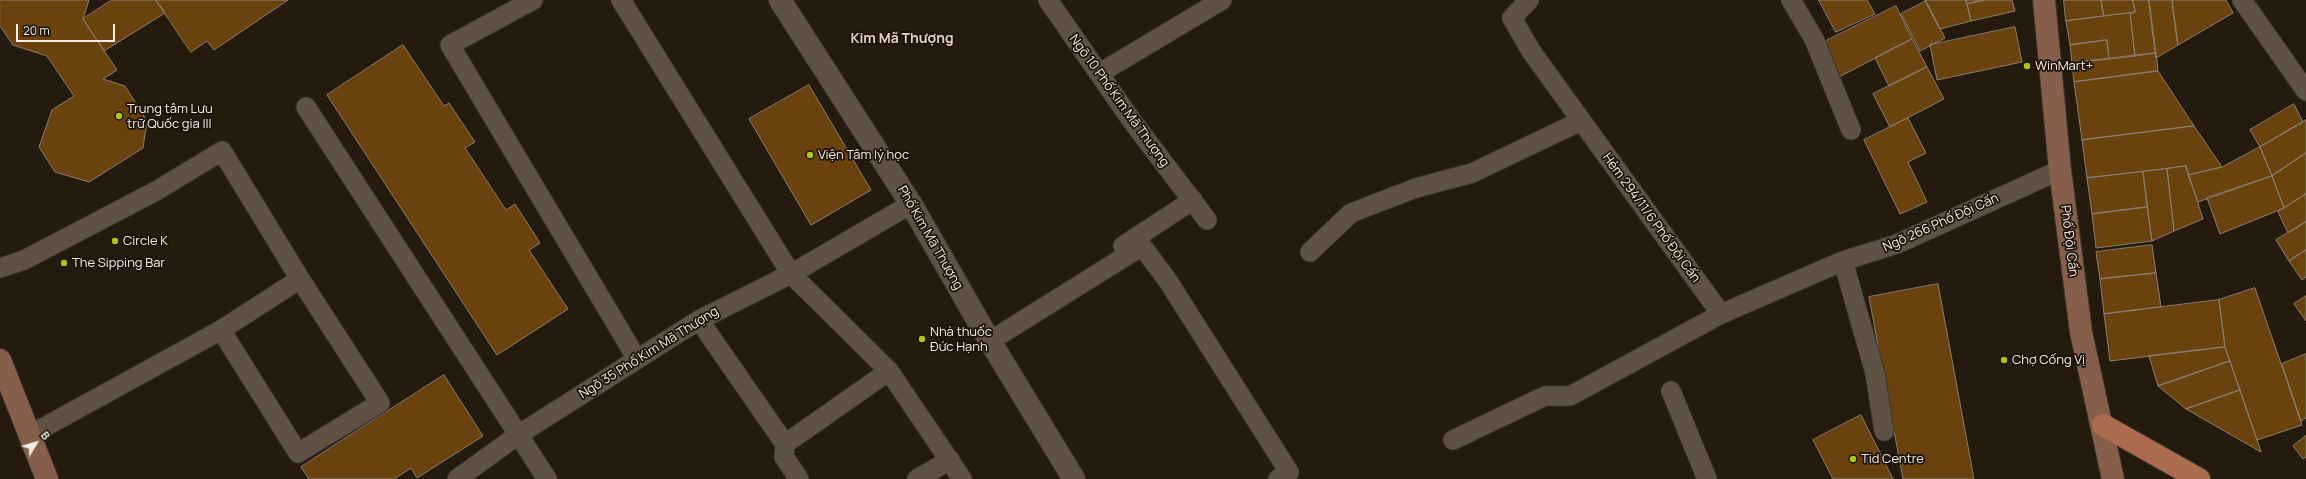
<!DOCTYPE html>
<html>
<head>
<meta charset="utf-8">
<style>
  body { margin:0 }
  #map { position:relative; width:2306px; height:479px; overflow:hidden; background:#251a0e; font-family:Manrope,sans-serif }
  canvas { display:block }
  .north { position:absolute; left:16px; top:423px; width:40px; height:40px; -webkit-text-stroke:3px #1b1106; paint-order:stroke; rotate:52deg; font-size:11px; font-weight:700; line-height:16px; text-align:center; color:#f6efe7 }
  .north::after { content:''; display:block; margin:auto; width:14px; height:18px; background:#f6efe7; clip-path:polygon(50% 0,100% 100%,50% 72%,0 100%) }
  .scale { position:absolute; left:16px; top:24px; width:99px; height:18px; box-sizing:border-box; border:2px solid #f6efe7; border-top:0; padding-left:5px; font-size:12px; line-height:14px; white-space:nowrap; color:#f6efe7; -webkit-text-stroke:3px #1b1106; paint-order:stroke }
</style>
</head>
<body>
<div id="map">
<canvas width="2306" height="479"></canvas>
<div class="north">B</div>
<div class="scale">20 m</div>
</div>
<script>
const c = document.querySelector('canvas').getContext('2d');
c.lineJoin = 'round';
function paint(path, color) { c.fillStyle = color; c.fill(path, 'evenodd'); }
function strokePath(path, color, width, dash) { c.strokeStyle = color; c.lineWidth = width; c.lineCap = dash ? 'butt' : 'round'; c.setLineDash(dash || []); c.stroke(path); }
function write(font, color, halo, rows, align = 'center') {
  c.font = font + ' Manrope,sans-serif'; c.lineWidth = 3.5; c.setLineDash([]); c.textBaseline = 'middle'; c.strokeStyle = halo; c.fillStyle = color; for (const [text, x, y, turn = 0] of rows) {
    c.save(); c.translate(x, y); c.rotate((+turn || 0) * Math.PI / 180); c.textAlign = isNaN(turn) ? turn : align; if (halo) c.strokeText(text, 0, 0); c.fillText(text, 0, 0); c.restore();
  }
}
const building = new Path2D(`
  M0,0h89l-6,19 34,51 -14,9 22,7 22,35 -4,27 -54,34 -34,-10 -16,-25 13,-37 22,-14 -27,-40 -34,-11 -13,-19z
  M112,0h44l9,13 -61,38 -21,-32z
  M156,0h132l-74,50 -7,-9 -16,11z
  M1819,0h48l8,14 -39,18z
  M1925,0h41l5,21 -31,8z
  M1966,0h19l-18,4z
  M1985,0h27l3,11 -44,10 -4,-17z
  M2064,0h37l3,16 -38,5z
  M2101,0h32l2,12 -31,4z
  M2133,0h16l7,53 -21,3 -5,-43 5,-1z
  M2149,0h23l6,45 -22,13z
  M2172,0h54l7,13 -55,32z
  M1926,1l19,37 -25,13 -19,-37z
  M1896,6l16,33 -75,39 -17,-34z
  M2130,13l5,43 -26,3 -2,-19 -37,5 -4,-24z
  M2015,27l7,35 -85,18 -7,-35z
  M1912,39l15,28 -38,19 -14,-28z
  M2107,40l2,19 -37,4 -2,-18z
  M403,45l41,61 5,-3 26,39 -10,6 41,62 9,-6 25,39 -11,7 39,59 -71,46 -170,-260z
  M2156,53l2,18 -84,11 -2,-19z
  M1927,67l17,32 -54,28 -17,-33z
  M2158,71l36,55 -112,14 -8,-58z
  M809,85l62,105 -60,35 -62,-106z
  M2294,104l9,18 -43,25 -10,-17z
  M1908,118l18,35 -18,9 19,40 -27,12 -36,-74z
  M2306,120v33l-34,23 -12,-29z
  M2194,126l28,41 -34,8 -2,-9 -99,12 -5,-38z
  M2260,147l12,29 -74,26 -10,-27 34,-8z
  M2306,153v41l-22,14 -12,-32z
  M2186,166l17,53 -29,12 -7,-62z
  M2167,169l7,62 -22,10 -9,-69z
  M2143,172l4,35 -55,7 -5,-36z
  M2272,176l12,32 -64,26 -13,-36z
  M2306,194v28l-18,11 -10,-21z
  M2147,207l5,34 -56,7 -4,-34z
  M2306,222v28l-17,11 -13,-21z
  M2152,245l4,28 -56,6 -4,-27z
  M2306,250v27l-4,3 -13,-19z
  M2156,273l5,34 -57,7 -4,-35z
  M1938,284l36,195h-71l-34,-182z
  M2255,288l47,137 -45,15 -32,-93 -6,-47z
  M2306,296v25l-12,-17z
  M2219,300l6,47 -115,14 -6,-47z
  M2225,347l5,14 -72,25 -9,-30z
  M2306,354v64l-5,3 -19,-57z
  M2230,361l10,29 -54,19 -28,-23z
  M444,375l39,61 -66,42 -6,-10 -17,11h-85l-8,-12z
  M2240,390l17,50 4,12 -75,-43z
  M1861,415l32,64h-60l-20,-39z
  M2306,436v21l-3,2 -10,-13z`);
paint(building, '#69420e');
strokePath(building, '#8b7d6f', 1);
const lane = new Path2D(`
  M533,0l-83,45 187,314
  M621,0l170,274 98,97 73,108
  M1048,0l84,121 75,99
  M1529,0l-17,18 19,33 190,263
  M1791,0l23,39 37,91
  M2242,0l64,91
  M1100,73l122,-73
  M306,107l241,372
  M1123,246l70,-46
  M1310,252l41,-39 65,-25 56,-15 109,-52
  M1843,261l32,112 9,58
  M0,268l24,-8 132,-69 66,-40 78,128 80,124 -82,50 -77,-123
  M699,320l86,124 -1,13 15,22
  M990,341l152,-95 26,35 121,191 -11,7
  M1671,391l36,88
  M30,435l191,-105 79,-51
  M1453,440l92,-44h25l151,-82 122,-53 54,-17 163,-74
  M785,444l104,-73
  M457,479l61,-44 181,-115 92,-46 120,-70
  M917,479l33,-19`);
const street = new Path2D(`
  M780,0l131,204 74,129 89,146`);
const secondary = new Path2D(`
  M2044,0l16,170 21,162 32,147
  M0,360l47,119`);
const primary = new Path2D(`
  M2103,425l96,54`);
strokePath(lane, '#3c342e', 21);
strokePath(street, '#3c342e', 24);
strokePath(secondary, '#3c342e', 24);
strokePath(primary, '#3c342e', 24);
strokePath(lane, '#5e5245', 19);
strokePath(street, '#5e5245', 22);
strokePath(secondary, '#855f4a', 22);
strokePath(primary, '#ad6c50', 22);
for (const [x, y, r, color] of [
  [2027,66,4,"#acc613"],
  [119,116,4,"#acc613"],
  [810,155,4,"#acc613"],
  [115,241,4,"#acc613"],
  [64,263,4,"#acc613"],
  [922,339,4,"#acc613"],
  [2004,360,4,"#acc613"],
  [1853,459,4,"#acc613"]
]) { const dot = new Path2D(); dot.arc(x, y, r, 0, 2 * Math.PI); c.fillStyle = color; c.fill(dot); strokePath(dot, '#1b1106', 1.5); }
write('13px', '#f6efe7', '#1b1106', [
  ["WinMart+",2035,66],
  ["Trung tâm Lưu",127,109],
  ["trữ Quốc gia III",127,124],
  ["Viện Tâm lý học",818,155],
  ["Circle K",123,241],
  ["The Sipping Bar",72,263],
  ["Nhà thuốc",930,332],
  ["Đức Hạnh",930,347],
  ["Chợ Cống Vị",2012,360],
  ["Tid Centre",1861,459]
], 'left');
write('13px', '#f6efe7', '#1b1106', [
  ["Ngõ 10 Phố Kim Mã Thượng",1119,101,54],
  ["Hẻm 294/11/6 Phố Đội Cấn",1651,218,54],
  ["Ngõ 266 Phố Đội Cấn",1941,223,-24],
  ["Phố Kim Mã Thượng",930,238,60],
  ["Phố Đội Cấn",2069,241,83],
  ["Ngõ 35 Phố Kim Mã Thượng",649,353,-32]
]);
write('bold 14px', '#e1d2c3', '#1b1106', [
  ["Kim Mã Thượng",902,39]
]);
</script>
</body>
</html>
